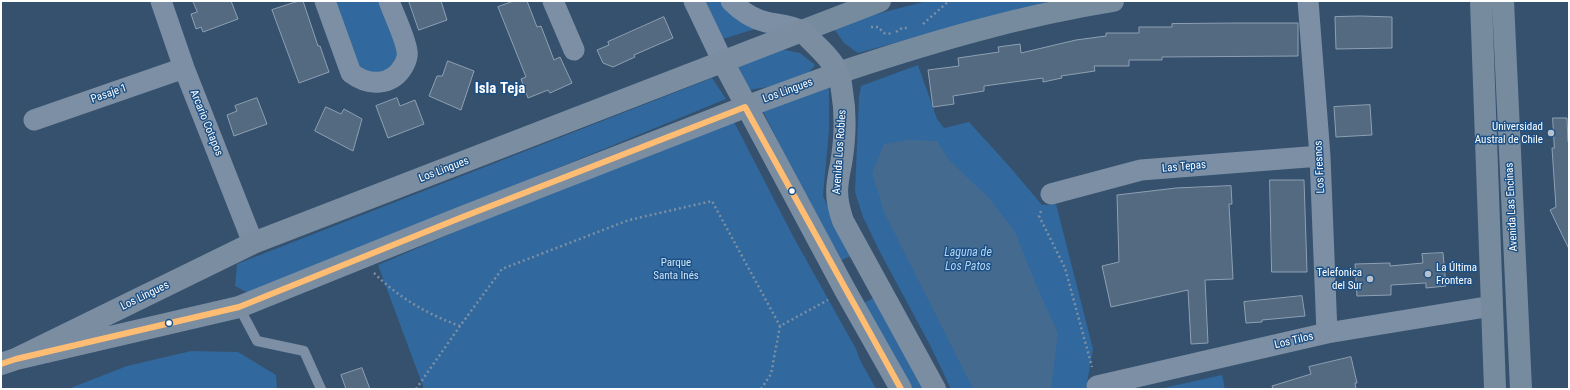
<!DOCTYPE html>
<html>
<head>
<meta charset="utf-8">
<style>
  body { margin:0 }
  #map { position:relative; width:1570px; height:390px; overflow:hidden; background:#35516e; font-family:"Roboto Condensed",sans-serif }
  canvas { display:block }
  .frame { position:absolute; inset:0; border:2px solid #fff; pointer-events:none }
</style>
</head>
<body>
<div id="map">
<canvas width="1570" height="390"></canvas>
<div class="frame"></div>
</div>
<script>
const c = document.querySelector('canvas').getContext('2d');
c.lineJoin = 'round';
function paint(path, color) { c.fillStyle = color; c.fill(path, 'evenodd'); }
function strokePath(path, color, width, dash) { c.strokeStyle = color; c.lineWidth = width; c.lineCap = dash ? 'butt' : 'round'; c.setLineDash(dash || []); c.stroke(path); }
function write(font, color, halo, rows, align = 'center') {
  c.font = font + ' "Roboto Condensed",sans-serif'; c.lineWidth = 3; c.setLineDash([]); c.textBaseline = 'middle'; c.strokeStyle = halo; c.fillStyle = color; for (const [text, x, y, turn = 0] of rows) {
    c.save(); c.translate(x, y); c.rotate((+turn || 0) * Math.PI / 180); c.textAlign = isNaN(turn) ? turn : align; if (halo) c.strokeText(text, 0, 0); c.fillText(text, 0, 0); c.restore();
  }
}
paint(new Path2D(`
  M331,1h50l19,56 -20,19 -20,-1z
  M706,1h14l3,7 32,21 -32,10z
  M927,1h125l-51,13 -143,39 -14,-10 -10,-14 12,-7z
  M780,49l20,4 15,12 -9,11 -38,11 -20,3 -11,-24z
  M918,65l19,54 7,9 25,-6 40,44 33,39 14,-1 37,145 -7,40h-135l-20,-42 -51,-95 -17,-35 -8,-25 4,-95 2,-11z
  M712,78l14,21 -476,195 -15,-8 2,-22z
  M829,87v43l-6,66 28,60 -14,6 -74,-151z
  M733,120l61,118 62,111 4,11 16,29h-452l-46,-124 163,-70z
  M873,298l50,91h-14l-47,-85z
  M191,351l47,1 38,23 1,14h-209l59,-23z
  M1222,375l3,14h-66z`), '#31689d');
paint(new Path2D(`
  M909,140l28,1 12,19 40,38 26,34 22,55 21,46 -7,56h-78l-89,-177 -12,-39 12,-29z`), '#446a90');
const building = new Path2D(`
  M193,1h38l7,18 -35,13 -2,-5 -5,2 -5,-15 6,-2z
  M299,1h4l15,45h2l9,26 -30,11 -27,-73z
  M409,1h32l6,19 -28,10z
  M514,1h13l10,26 4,-1 13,34 6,-3 12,26 -22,10 -2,-3 -20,8 -7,-19 5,-2 -28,-70z
  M1361,16l31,1v31l-56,1 -1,-32z
  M664,17l9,21 -39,17 1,2 -22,10 -10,-4 -6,-13 12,-5 -1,-3z
  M1237,23h61v33l-136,1v3h-33v6h-35l1,5 -34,5 1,2 -19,4v-4l-59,8v5l-31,5 1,8 -21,3 -5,-37 31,-4 -1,-8 41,-6 -1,-5 22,-3 1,9 55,-13 30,-4v-3h33v-6h33v-3z
  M448,61l26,10 -13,39 -32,-14 8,-20h5z
  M257,98l10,26 -33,12 -7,-21 10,-4 -2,-5z
  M397,98l3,8 15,-6 9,24 -36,14 -12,-32z
  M1370,105l2,30 -36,2 -2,-30z
  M326,107l15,7 3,-5 18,10 -9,32 -38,-20z
  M1553,118h14l1,24h1v107l-19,-39 6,-3 -4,-59h2z
  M1270,180h34l3,92h-35z
  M1231,186l1,18h-3l4,75 -28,1 3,63 -17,1 -3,-54 -77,17 -9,-41 17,-4 -2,-67 59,-7z
  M1443,253l3,33 -20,2v-5l-35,2v10l-34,1 -2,-32 35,-1v3l33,-3 -1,-9z
  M1302,296l3,20 -43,4v2l-16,1 -2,-21z
  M1351,357l6,26h-2l1,6h-83l-1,-3 39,-12 -2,-7z
  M362,368l8,21h-24l-5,-14z`);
paint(building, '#536a81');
strokePath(building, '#8fa0b2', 1);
strokePath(new Path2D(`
  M923,24l26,-23
  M871,27h7l6,6 8,1
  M896,32l6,-4h6
  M1041,211l-2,5 26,52 27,99
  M374,273c25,25 53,41 86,53
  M416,389l44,-63 42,-57 127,-49 83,-19 68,125
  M761,389l10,-15 9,-48 48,-26`), '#7c8fa4', 2.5, [2, 3]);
strokePath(new Path2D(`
  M239,307l18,34 47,10 17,38`), '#7c8fa4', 10);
strokePath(new Path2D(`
  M161,1l23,67 69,175
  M325,1l26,72c17,13 41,14 53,-8 2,-4 4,-10 3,-14 -2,-14 -13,-36 -18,-50
  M553,1l21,49
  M694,1l29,61
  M731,1c9,9 22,18 35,21 13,3 23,3 36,9
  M1308,1l12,155 7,177
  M34,120l150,-52
  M1051,194l90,-24 179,-14
  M1097,386l230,-53 165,-27`), '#7c8fa4', 21);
strokePath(new Path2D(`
  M1481,1l14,388
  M1503,1l18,388
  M802,31l78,-30
  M838,73c90,-30 181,-57 275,-72`), '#778b9f', 22);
strokePath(new Path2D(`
  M723,62l122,228 56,99
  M16,359l237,-116 549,-212c11,12 30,27 36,42 3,5 3,12 4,18 4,23 3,49 -1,73 -5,23 -6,34 2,57l92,168
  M1,364l15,-5 223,-52 221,-89 285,-111 93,-34`), '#7b8da1', 22);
strokePath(new Path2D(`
  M1,364l15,-5 223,-52 221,-89 285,-111 156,282`), '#ffbd73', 6);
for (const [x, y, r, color] of [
  [1551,133,4,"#b8c2cc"],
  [792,191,3.5,"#fff"],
  [1428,274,4,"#b8c2cc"],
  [1370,279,4,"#b8c2cc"],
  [169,323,3.5,"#fff"]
]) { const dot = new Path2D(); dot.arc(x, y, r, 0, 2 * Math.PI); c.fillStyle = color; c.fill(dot); strokePath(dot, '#1d5186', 1.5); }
write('11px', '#fff', '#1d5186', [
  ["Los Lingues",788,91,-20],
  ["Pasaje 1",109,94,-19],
  ["Arcario Cotapos",206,123,68],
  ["Avenida Los Robles",840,152,-86],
  ["Las Tepas",1184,167,-5],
  ["Los Fresnos",1320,167,-93],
  ["Los Lingues",444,170,-21],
  ["Avenida Las Encinas",1512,207,-93],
  ["Los Lingues",145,296,-26],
  ["Los Tilos",1294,341,-13]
]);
write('11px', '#fff', '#1d5186', [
  ["Universidad",1543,127],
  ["Austral de Chile",1543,140],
  ["La Última",1436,268,"left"],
  ["Frontera",1436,281,"left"],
  ["Telefonica",1362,273],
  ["del Sur",1362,286]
], 'right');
write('11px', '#cae2f8', '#1d5186', [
  ["Parque",676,263],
  ["Santa Inés",676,276]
]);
write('italic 12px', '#b1d3f2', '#1d5186', [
  ["Laguna de",968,253],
  ["Los Patos",968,267]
]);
write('bold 15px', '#fff', '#1d5186', [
  ["Isla Teja",500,89]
]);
</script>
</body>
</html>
